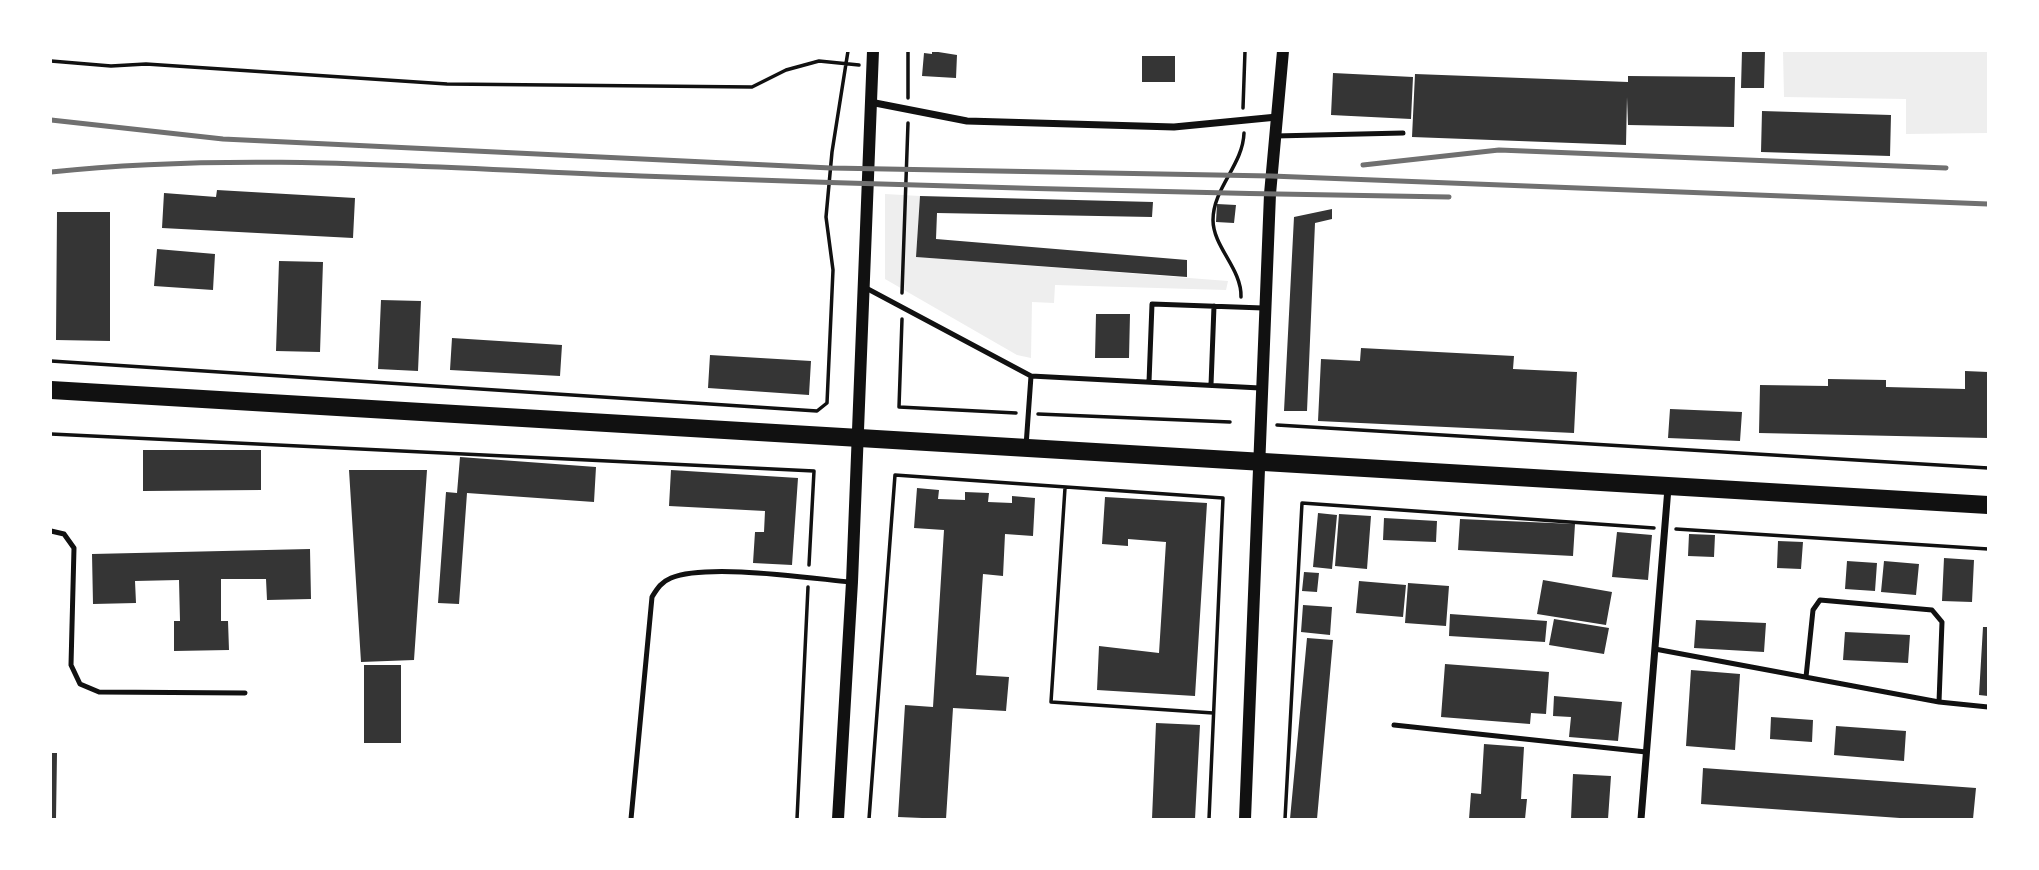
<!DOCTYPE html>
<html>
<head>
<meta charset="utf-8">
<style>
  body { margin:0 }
  #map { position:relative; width:2039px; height:870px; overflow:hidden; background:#fff; font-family:Mulish,sans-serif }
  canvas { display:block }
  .frame { position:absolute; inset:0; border:52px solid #fff; pointer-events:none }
</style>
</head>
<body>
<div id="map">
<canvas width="2039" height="870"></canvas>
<div class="frame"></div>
</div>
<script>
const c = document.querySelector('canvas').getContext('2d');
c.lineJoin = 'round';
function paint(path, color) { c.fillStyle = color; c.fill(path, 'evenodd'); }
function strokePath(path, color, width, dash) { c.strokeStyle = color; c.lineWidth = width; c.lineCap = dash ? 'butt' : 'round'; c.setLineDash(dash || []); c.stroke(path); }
paint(new Path2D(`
  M1783,51h205v82l-82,1v-35l-122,-2z
  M885,194l35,2 -4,61 312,24 -2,9 -171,-5 -1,18 -22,-1 -1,56 -14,-3 -132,-76z`), '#eee');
paint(new Path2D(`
  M932,51l25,4 -1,23 -34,-2 2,-23 8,1z
  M1742,51h23l-1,37h-23z
  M1142,56h33v26h-33z
  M1333,73l80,4 -2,42 -80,-4z
  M1415,74l213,8v-6l107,1 -1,50 -106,-2 -1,-28 -1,48 -214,-8z
  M1762,111l129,4 -1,41 -129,-4z
  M217,190l138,8 -2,40 -191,-10 2,-35 52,4z
  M920,196l233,6 -1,15 -215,-4 -1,26 251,21v17l-271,-20z
  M1217,204l19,1 -2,18 -18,-1z
  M1332,209v10l-17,4 -8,188h-23l10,-194z
  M57,212h53v129l-54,-1z
  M157,249l58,5 -2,36 -59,-4z
  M279,261l44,1 -3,90 -44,-1z
  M381,300l40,1 -3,70 -40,-2z
  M1096,314h34l-1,44h-34z
  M452,338l110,7 -2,31 -110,-6z
  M1361,348l153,8 -1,13 64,3 -3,61 -256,-12 3,-62 39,2z
  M710,355l101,6 -2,34 -101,-7z
  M1965,371l23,1v66l-229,-5 1,-48 68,1v-7l58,1v7l79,2z
  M1670,409l72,3 -2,29 -72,-3z
  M143,450h118v40l-118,1z
  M460,457l136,10 -2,35 -127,-9 -8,111 -21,-1 8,-111 11,1z
  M349,470h78l-13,190 -53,2z
  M671,470l127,8 -6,87 -39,-2 2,-31h9l1,-21 -96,-5z
  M917,488l22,2 -1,9 27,1v-8l24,1 -1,9 24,1v-7l23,2 -2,38 -28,-2 -2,42 -20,-2 -7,101 33,2 -3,34 -53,-3 -7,111 -48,-2 7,-112 28,2 11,-177 -30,-2z
  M1105,497l102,6 -12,193 -98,-6 2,-44 60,7 7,-111 -38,-3v7l-26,-2z
  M1318,513l19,2 -5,54 -19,-2z
  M1339,514l32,2 -4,53 -32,-3z
  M1384,518l53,3 -1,21 -53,-2z
  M1460,519l115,5 -2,32 -115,-6z
  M1617,532l35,3 -4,45 -36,-3z
  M1689,534l26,1 -1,22 -26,-1z
  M1778,541l25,1 -2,27 -24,-1z
  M310,549l1,50 -44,1 -1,-21h-45v42h7l1,29 -55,1v-30h6l-1,-41 -44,1 1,22 -43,1 -1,-50z
  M1944,558l30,2 -2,42 -30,-1z
  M1847,561l30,2 -2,28 -30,-2z
  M1884,561l35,3 -3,31 -35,-3z
  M1304,572l15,1 -2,19 -15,-1z
  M1543,580l69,12 -6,33 -69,-11z
  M1359,581l47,4 -3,32 -47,-4z
  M1408,583l41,3 -3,40 -41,-3z
  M1303,605l29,2 -2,28 -29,-3z
  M1450,614l97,7 -2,21 -96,-6z
  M1554,619l55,9 -5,26 -55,-9z
  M1696,620l70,3 -2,29 -70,-4z
  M1983,627h5v69l-9,-1z
  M1845,632l65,3 -2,28 -65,-3z
  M1307,638l26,2 -16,179h-27z
  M1445,664l104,8 -3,42 -15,-1 -1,11 -89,-7z
  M364,665h37v78h-37z
  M1691,670l49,4 -5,76 -49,-4z
  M1554,696l68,6 -4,39 -49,-4 2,-20 -18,-1z
  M1771,717l42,3 -1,22 -42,-3z
  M1156,723l44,2 -5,94h-43z
  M1836,726l70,5 -2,30 -70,-6z
  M1484,744l40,3 -3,52h6l-2,20h-56l2,-26 10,1z
  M51,753h6l-1,66h-5z
  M1703,768l273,20 -3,31h-59l-213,-15z
  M1573,774l38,2 -3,43h-37z`), '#353535');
strokePath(new Path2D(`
  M908,51v47
  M51,61l60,5 35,-2 301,20 305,3 34,-17 33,-9 40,4
  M1243,108l2,-57
  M902,293l6,-170
  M1241,297c1,-28 -28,-50 -28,-77 0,-32 30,-55 31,-87
  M902,319l-3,88 117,6
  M51,361l766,50 10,-8 6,-133 -7,-53 6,-65 16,-101
  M1038,414l192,8
  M1277,425l711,43
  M51,434l763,37 -5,94
  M1065,488l-14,214 162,11
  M1676,529l312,20
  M797,819l11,-232
  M869,819l26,-344 328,23 -14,321
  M1285,819l17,-316 352,25`), '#111', 3.5);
strokePath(new Path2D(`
  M1275,136l128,-3
  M866,288l165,88 229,12
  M1149,382l3,-78 111,4
  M1211,385l3,-79
  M1026,446l5,-70
  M51,531l13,3 10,14 -3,117 9,19 19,8 146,1
  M1655,649l284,53 3,-80 -10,-12 -112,-10 -7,10 -7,67
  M1939,702l49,5
  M1394,725l252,27
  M631,819l21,-222c5,-8 9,-15 19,-19 36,-15 137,0 179,4`), '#111', 5);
strokePath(new Path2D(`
  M870,102l97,19 207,6 103,-10
  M1641,819l27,-331`), '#111', 7);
strokePath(new Path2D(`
  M838,819l14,-237 21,-531
  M1245,819l25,-625 13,-143`), '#111', 12);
strokePath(new Path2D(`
  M51,390l1937,115`), '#111', 18);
strokePath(new Path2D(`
  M51,120l172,19 608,29 440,8 717,28
  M1363,165l136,-15 447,18
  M51,172c195,-21 394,-3 590,4 269,10 538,17 808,21`), '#707070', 5);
</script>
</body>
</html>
